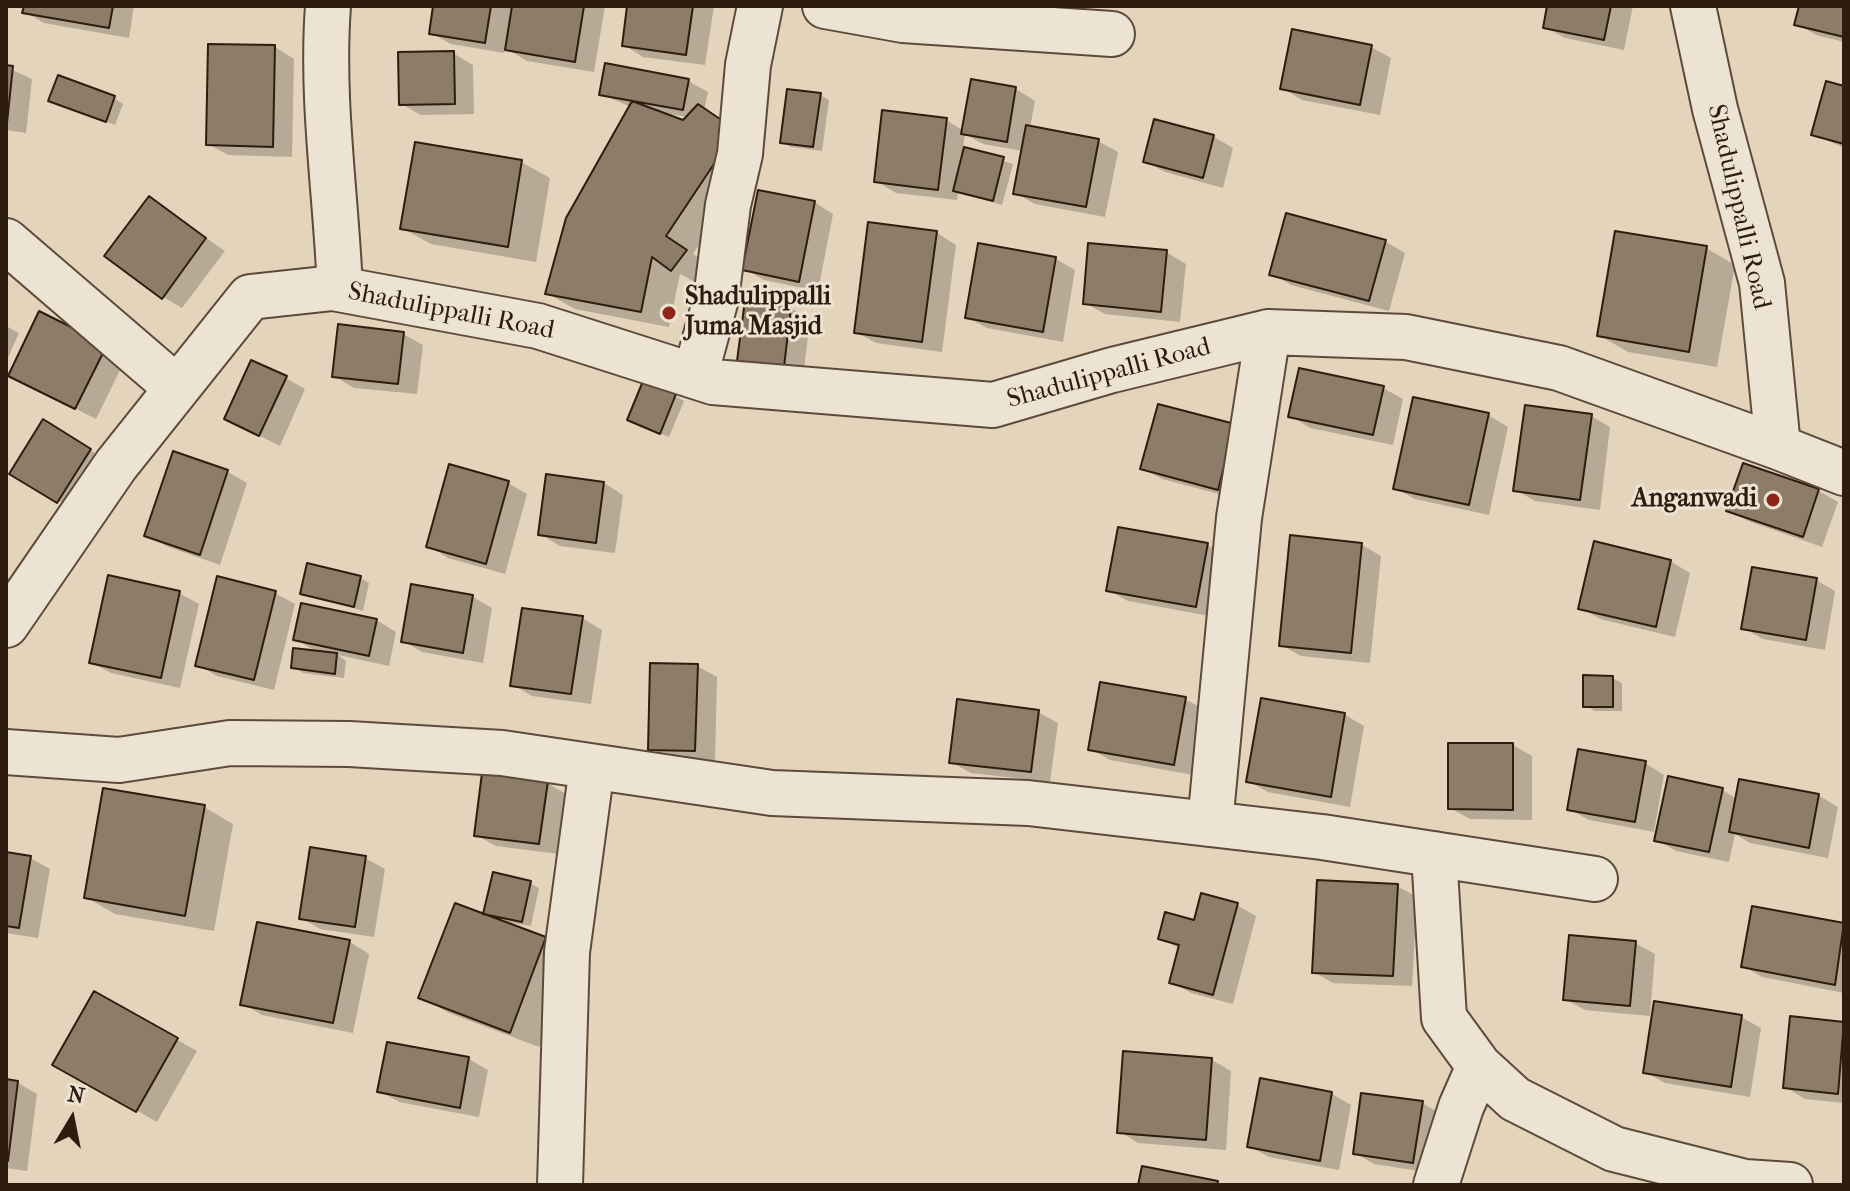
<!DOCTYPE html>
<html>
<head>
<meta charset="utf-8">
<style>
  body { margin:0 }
  #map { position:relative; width:1850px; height:1191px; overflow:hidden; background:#e4d4bb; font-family:"IM FELL French Canon",serif }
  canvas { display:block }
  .frame { position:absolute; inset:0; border:8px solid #2e1d0f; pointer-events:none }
  .north { position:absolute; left:32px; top:1079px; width:80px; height:80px; -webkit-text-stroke:6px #ede3d3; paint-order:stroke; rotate:10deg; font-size:22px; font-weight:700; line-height:32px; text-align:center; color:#2e1d0f }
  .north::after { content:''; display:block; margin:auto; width:28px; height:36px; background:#2e1d0f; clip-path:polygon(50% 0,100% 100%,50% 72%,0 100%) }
</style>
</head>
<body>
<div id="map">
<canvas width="1850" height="1191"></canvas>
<div class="frame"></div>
<div class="north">N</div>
</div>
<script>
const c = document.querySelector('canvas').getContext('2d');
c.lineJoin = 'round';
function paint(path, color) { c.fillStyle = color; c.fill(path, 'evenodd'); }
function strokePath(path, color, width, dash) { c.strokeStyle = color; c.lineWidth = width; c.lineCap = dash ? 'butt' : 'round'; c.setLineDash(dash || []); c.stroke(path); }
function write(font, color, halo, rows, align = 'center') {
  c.font = font + ' "IM FELL French Canon",serif'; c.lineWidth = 6; c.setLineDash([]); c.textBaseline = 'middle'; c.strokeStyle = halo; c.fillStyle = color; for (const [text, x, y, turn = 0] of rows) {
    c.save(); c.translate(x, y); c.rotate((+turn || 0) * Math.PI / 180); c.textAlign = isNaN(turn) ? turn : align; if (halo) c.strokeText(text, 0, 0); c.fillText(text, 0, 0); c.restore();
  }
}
paint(new Path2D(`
  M26,6h108l-5,32 -85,-15 -19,-11z
  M435,6h170l-11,66 -67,-11 -22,-13 -1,5 -53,-9 -20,-11z
  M629,6h85l-9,59 -62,-8 -19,-12z
  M1549,6h84l-9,44 -59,-12 -20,-11z
  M1801,6h43v36l-28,-7 -19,-11z
  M275,47l19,12 -2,98 -64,-2 -20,-11z
  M1371,47l20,11 -11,57 -78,-15 -20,-12z
  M453,53l20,12 1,49 -53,1 -20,-11z
  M6,67l26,12 -6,54 -20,-3z
  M688,81l20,11 -4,18 23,13 23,45 -57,86 21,14 -14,17 -20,-11 -11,53 -94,-18 -28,-16 84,-186 -30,-13zM668,114l20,3 -4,5z
  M972,82l44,7 19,12 -5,27 68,13 20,11 -13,65 -70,-13 -20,-11 8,-42 -40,-7 -18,-10 -2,15 50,15 -11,41 -44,-13 -1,8 -61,-7 -20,-12 70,-61 18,11z
  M1844,88v60l-30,-14z
  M820,95l9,5 -7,51 -31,-4 -9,-5z
  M114,98l9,6 -8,21 -65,-25z
  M1156,121l58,16 19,11 -10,40 -58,-16 -20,-11z
  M521,162l29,16 -14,84 -105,-18 -29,-16z
  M149,198l76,53 -43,57 -19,-11z
  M814,202l19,12 -15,77 -54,-11 -19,-11z
  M1288,215l98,27 19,11 -16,58 -98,-26 -19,-11z
  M937,233l19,12 -14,107 -66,-9 -20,-11z
  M980,246l76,13 19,11 -12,72 -76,-14 -20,-11z
  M1706,248l29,17 -18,102 -89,-15 -29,-17z
  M1166,252l20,12 -6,58 -75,-8 -20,-11z
  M791,308l19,12 -7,57 -44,-6 -20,-11z
  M40,314l86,44 -30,61 -69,-35z
  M6,326l13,7 -13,29z
  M403,334l20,11 -6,49 -63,-6 -20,-12z
  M286,378l19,11 -25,57 -34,-17z
  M1383,388l20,11 -10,46 -83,-17 -19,-12z
  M675,396l9,5 -15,36 -30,-12z
  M1488,415l20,12 -19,88 -74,-16 -20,-11z
  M1591,416l19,11 -10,83 -65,-9 -19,-11z
  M1235,426l3,73 -76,-20 -19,-11z
  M63,433l46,29 -31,50 -67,-39z
  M175,454l53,18 19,11 -27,82 -54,-19 -20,-11z
  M1744,465l75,26 19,11 -16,45 -74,-26 -19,-11z
  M508,483l19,11 -22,80 -57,-16 -19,-12z
  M604,483l19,12 -8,58 -55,-7 -20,-12z
  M1207,545l19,11 -11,61 -87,-16 -20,-11z
  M1362,545l19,11 -11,107 -69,-7 -20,-11z
  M1670,561l20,12 -15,64 -75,-18 -19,-11z
  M360,578l9,5 -6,28 -61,-18z
  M1816,580l19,11 -10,59 -62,-11 -20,-11z
  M413,586l60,11 19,11 -9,55 -61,-11 -19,-11z
  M179,593l20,11 -19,84 -69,-15 -20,-11z
  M275,593l20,11 -21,86 -57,-14 -19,-11z
  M582,618l20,12 -11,74 -59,-8 -19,-11z
  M376,620l20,12 -7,34 -51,-11 8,6 -2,17 -41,-5 -10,-6 26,-14 -24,-14z
  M697,666l20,11 -2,84 -45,-1 -20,-12z
  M1612,678l10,5v28h-27l-10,-6z
  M1185,699l20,11 -12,65 -83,-15 -19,-11z
  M1038,712l20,11 -8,59 -79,-9 -20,-11z
  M1345,715l19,11 -14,81 -82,-15 -20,-11z
  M1513,745l19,11v64l-62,-1 -20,-11z
  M1645,763l19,12 -10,57 -65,-12 -20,-11z
  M547,783l19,11 -7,60 -63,-8 -20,-11z
  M1722,790l15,9 81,-4 20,12 -10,51 -78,-15 -15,-9 -6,28 -53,-11 -19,-11z
  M204,807l29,17 -19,107 -99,-17 -29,-17z
  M6,854l24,4 20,11 -12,69 -32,-5z
  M365,858l20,11 -11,68 -54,-8 -19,-11z
  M530,883l9,5 -8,38 -33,-5 47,18 28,16 -34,92 -90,-34 -28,-16 72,-80 -8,-4z
  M1397,886l20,11 -5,89 -79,-3 -19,-11z
  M1237,905l19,11 -23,88 -42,-11 -20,-11 9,-33 -20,-11z
  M1754,909l90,16v68l-82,-16 -19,-11z
  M259,924l91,18 19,12 -16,79 -91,-18 -19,-11z
  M1635,943l20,11 -5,62 -65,-6 -20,-11z
  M95,994l102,57 -40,71 -102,-58z
  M1741,1017l20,11 -11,69 -85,-14 -20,-11z
  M1792,1019l52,5v79l-39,-4 -20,-12z
  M1125,1054l87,6 19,11 -5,79 -88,-7 -19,-12z
  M469,1059l19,11 -9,47 -80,-15 -19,-11z
  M6,1081l12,2 19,11 -10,77 -21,-3z
  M1261,1081l71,13 19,11 -12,65 -70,-13 -20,-11z
  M1422,1103l19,11 -9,59 -58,-9 -19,-11z`), '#0003');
const building = new Path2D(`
  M24,6h89l-4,22 -87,-15z
  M433,6h58l-6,37 -56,-9z
  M512,6h72l-9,56 -70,-12z
  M627,6h66l-7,49 -64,-9z
  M1547,6h64l-7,34 -61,-12z
  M1799,6h45v31l-50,-12z
  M1292,29l80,16 -12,60 -80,-16z
  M208,44l67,1 -2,102 -67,-2z
  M454,51l1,53 -56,1 -1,-53z
  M605,63l84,16 -6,31 -84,-15z
  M6,65l7,1 -6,57h-1z
  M58,75l57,21 -9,26 -58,-21z
  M971,79l45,8 -9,55 -46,-8z
  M1826,81l18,5v58l-33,-9z
  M787,89l34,4 -8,54 -33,-4z
  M632,101l51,19 15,-16 35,24 -11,24 -56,84 21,14 -16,21 -19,-14 -11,55 -96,-18 21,-76z
  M882,110l65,8 -9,72 -64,-8z
  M1154,119l60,16 -11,43 -60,-16z
  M1026,125l73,14 -13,68 -73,-13z
  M415,142l107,18 -14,87 -108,-18z
  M964,147l40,10 -11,44 -40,-10z
  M758,190l57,11 -16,81 -57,-12z
  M149,196l57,42 -44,61 -58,-43z
  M1286,213l100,27 -17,61 -100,-26z
  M868,222l69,9 -15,111 -68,-9z
  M1615,231l92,15 -18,106 -92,-16z
  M978,243l78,14 -13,75 -78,-14z
  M1088,243l79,7 -6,62 -78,-8z
  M745,300l46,7 -7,60 -47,-6z
  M39,311l68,34 -32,64 -67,-33z
  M338,324l66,8 -6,52 -66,-7z
  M251,360l36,16 -28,60 -35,-17z
  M1299,368l85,18 -11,49 -85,-18z
  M643,381l33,13 -16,40 -33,-14z
  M1413,397l76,16 -20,92 -76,-16z
  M1158,404l77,20 -17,66 -78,-21z
  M1525,405l67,9 -12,86 -67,-9z
  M43,419l48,30 -34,54 -48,-29z
  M173,451l55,19 -28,85 -56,-19z
  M1743,463l76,26 -16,48 -77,-26z
  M449,464l60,17 -23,83 -60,-17z
  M546,474l58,8 -8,61 -58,-8z
  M1118,527l90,16 -12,64 -90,-16z
  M1290,535l72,8 -11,110 -72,-7z
  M1594,541l77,19 -15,67 -78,-18z
  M307,563l54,13 -7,31 -54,-13z
  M1752,567l65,11 -11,62 -65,-11z
  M108,575l72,16 -19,87 -72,-15z
  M217,576l59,15 -22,89 -59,-14z
  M411,584l62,11 -10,58 -62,-11z
  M301,603l76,16 -8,37 -76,-16z
  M522,608l61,8 -12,78 -61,-8z
  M293,648l44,5 -2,21 -44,-6z
  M650,663l48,1 -3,87 -47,-1z
  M1583,675l30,1v31h-30z
  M1100,682l86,15 -12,68 -86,-15z
  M1261,698l84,15 -14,84 -85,-15z
  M957,699l82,11 -8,62 -82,-9z
  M1448,743h65v67l-65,-1z
  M1578,749l68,12 -11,61 -68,-12z
  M482,773l66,8 -9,63 -65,-8z
  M1668,776l55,12 -14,64 -55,-11z
  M1739,779l80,15 -10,54 -80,-16z
  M103,788l102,17 -20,111 -101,-18z
  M310,847l56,9 -11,71 -56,-8z
  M6,852l25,4 -12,72 -13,-2z
  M493,872l38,9 -9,41 -39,-8z
  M1317,880l81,4 -5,92 -81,-3z
  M1201,893l37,10 -25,92 -44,-12 10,-38 -21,-6 7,-27 29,8z
  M455,903l91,34 -36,96 -92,-35z
  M1752,906l92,17 -9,62 -94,-18z
  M257,922l93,18 -17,83 -93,-18z
  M1569,935l67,6 -6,65 -67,-6z
  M94,991l84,47 -42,74 -84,-47z
  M1654,1001l88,14 -11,72 -88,-14z
  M1790,1016l54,6 -6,72 -55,-6z
  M387,1042l82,15 -9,51 -83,-16z
  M1123,1051l89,7 -6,82 -89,-7z
  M1260,1078l72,14 -12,69 -73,-14z
  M6,1079l12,2 -10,80h-2z
  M1361,1093l62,8 -10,62 -60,-9z
  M1142,1166l76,15 -1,4h-79z`);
paint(building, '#8d7c68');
strokePath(building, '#2e1d0f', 2);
const minor = new Path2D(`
  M328,6c-7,94 8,189 12,283
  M825,6l78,14 209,14
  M6,241l171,147
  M695,376l21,-77 12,-94 12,-51 8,-89 12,-59
  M1778,447l66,26
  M6,625l110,-160 134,-168 83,-9 205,38 175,56 280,23 119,-35 156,-38 138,5 153,31 219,79 -16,-164 -47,-174 -22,-103
  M6,752l113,8 111,-17 119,1 153,9 270,40 256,10 294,34 273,42
  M1210,824l29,-306 29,-186
  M1434,854l10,164 35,48 36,33 99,50 131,33 45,3
  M560,1185l7,-233 25,-185
  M1436,1185l25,-78 18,-41`);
strokePath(minor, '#5c4b3a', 48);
strokePath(minor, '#ede3d3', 44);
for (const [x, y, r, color] of [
  [669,313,8,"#8f2418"],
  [1773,500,8,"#8f2418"]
]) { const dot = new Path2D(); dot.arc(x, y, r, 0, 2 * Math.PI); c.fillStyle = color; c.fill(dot); strokePath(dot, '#ede3d3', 3); }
write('26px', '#2e1d0f', '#ede3d3', [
  ["Shadulippalli Road",1738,207,77],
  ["Shadulippalli Road",451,312,11],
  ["Shadulippalli Road",1109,374,-15]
]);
write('bold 26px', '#2e1d0f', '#ede3d3', [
  ["Shadulippalli",685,298],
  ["Juma Masjid",685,328],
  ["Anganwadi",1757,500,"right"]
], 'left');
</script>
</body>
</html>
